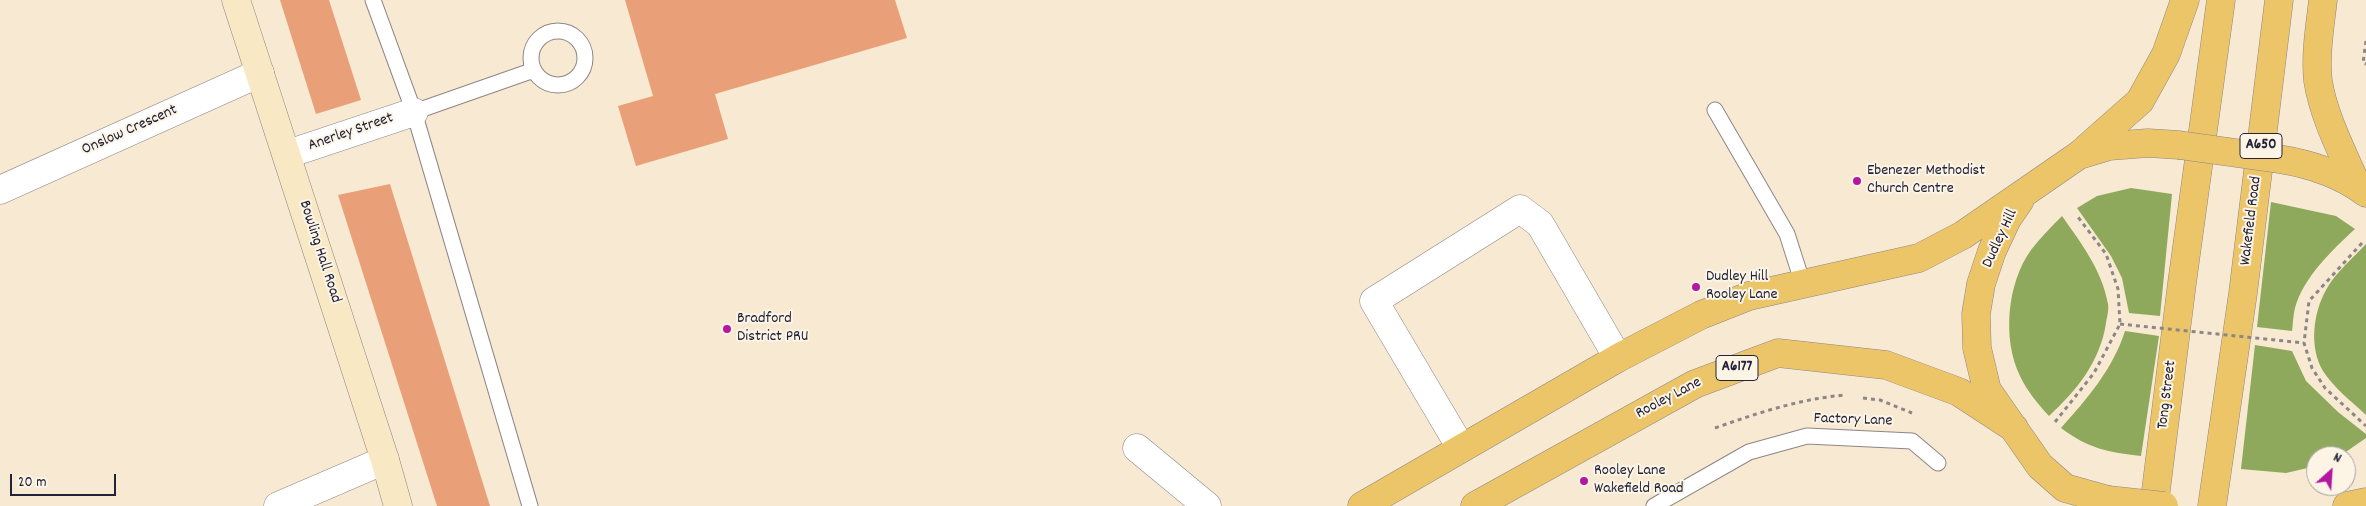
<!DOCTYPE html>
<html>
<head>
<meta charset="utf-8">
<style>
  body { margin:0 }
  #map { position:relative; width:2366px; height:506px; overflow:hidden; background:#f8e9d2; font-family:Dekko,sans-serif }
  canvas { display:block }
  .north { position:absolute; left:2306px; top:446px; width:50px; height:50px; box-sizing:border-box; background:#fcf5e5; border:1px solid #a5a1a1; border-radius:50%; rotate:26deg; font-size:14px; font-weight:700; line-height:20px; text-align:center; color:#22223b }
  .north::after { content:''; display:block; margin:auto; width:18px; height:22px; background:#b5179e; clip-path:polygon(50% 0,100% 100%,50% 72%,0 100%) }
  .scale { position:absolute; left:10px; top:474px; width:106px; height:22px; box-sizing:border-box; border:2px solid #22223b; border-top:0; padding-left:6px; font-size:15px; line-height:18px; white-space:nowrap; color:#22223b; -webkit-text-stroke:4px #fcf5e5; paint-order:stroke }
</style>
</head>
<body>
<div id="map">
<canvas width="2366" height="506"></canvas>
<div class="north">N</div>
<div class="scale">20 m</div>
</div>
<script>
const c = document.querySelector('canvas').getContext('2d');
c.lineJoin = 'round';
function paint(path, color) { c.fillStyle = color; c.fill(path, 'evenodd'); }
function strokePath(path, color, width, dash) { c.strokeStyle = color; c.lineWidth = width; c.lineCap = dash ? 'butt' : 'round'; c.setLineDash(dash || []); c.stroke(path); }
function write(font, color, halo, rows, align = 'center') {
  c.font = font + ' Dekko,sans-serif'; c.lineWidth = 4; c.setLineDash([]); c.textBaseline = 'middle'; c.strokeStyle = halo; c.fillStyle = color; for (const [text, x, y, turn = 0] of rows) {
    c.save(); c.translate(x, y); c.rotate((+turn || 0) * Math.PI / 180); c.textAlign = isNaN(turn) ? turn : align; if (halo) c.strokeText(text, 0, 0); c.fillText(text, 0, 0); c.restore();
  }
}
paint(new Path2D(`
  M2131,188l41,6 -12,122 -31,-3 -7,-35 -11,-22 -34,-48 20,-12z
  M2271,202l65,14 19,13c-22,20 -52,49 -60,79 -2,7 -2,16 -3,23l-35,-4z
  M2062,216c19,27 40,54 46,88 1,6 -1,13 -2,19 -6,39 -29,67 -57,93 -11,-12 -22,-25 -29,-40 -18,-37 -13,-93 11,-126 9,-12 20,-23 31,-34z
  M2366,244v171c-15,-14 -32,-27 -43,-44 -14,-23 -10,-58 3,-81 9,-17 27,-32 40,-46z
  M2125,331l34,5 -18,120c-33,-4 -52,-7 -80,-28 26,-29 52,-59 64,-97z
  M2255,345l37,6 14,30 32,31 28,22v4l-26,18h-24v10l-30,7 -45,-4z`), '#8ea95b');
paint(new Path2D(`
  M280,0h49l32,100 -45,14z
  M625,0h270l12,38 -192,56 13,45 -92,27 -18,-60 35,-10z
  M390,184l100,322h-53l-99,-311z`), '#e9a078');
const lane = new Path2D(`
  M373,0l41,112 116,394
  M531 58a27 27 0 1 1 54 0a27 27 0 1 1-54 0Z
  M1715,110l72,124 16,50
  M414,112l120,-42
  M1654,506l95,-54 58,-16 105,5 26,22`);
const street = new Path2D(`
  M288,154l126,-42
  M0,190l260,-117
  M1137,448l70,58
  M1461,448l-87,-147 146,-92 20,15 78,134
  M278,506l107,-46`);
const secondary = new Path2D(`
  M236,0l149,460 13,46`);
const primary = new Path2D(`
  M2323,0c-3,26 -8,55 -5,81 6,37 25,72 39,105
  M2079,155l61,-54 26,-47 19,-54
  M2154,506l28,-223 39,-283
  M2212,506l31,-213 36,-293`);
const highway = new Path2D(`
  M2279,159c31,5 62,15 87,34
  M2020,200l-13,19 -15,32 -11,33 -5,30 1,34 10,42 53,76 25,22 43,12
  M1362,506l256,-148 83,-43 48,-19 170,-38 44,-23 116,-80 30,-9 39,-3 31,2
  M1475,506l220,-122 83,-31 108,12 73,27 55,36
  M2347,506l19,-4`);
strokePath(lane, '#8d8686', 17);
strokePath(street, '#8d8686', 29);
strokePath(secondary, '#8d8686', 29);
strokePath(primary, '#8d8686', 29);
strokePath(highway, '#8d8686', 29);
strokePath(new Path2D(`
  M2366,41l-3,22 3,1
  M2362,243l-53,58 -5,42 8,25 13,20 41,38
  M1863,398l17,2 32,13
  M2055,422l39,-49 26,-49 -2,-35 -12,-35 -28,-37
  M1715,428c43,-15 84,-29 130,-33`), '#8d8686', 3, [4, 4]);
strokePath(lane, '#fff', 15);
strokePath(street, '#fff', 28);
strokePath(secondary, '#f8e8c3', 28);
strokePath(primary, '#edc569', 28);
strokePath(highway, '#edc569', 28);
const highwayBridge = new Path2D(`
  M2179,145l100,14
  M2108,500l56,6`);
strokePath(highwayBridge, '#8d8686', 29, []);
strokePath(new Path2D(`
  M2120,324l184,19`), '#8d8686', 3, [4, 4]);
strokePath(highwayBridge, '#edc569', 28);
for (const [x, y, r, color] of [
  [1857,181,5,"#b5179e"],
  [1696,287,5,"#b5179e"],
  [727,329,5,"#b5179e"],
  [1584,481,5,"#b5179e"]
]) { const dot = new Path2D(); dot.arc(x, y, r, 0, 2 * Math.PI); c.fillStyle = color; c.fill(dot); strokePath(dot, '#fcf5e5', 2); }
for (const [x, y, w] of [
  [2261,146,42],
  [1737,368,42]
]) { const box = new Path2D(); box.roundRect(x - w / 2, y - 12.5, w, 25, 4); c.fillStyle = '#fcf5e5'; c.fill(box); strokePath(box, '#22223b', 1); }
write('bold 15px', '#22223b', null, [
  ["A650",2261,146],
  ["A6177",1737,368]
]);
write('16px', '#22223b', '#fcf5e5', [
  ["Onslow Crescent",130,131,-24],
  ["Anerley Street",351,133,-19],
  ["Wakefield Road",2252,221,-83],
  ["Dudley Hill",2001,239,-65],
  ["Bowling Hall Road",319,252,72],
  ["Tong Street",2168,395,-83],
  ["Rooley Lane",1669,399,-28],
  ["Factory Lane",1853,421,2]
]);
write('16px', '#22223b', '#fcf5e5', [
  ["Ebenezer Methodist",1867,172],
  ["Church Centre",1867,190],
  ["Dudley Hill",1706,278],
  ["Rooley Lane",1706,296],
  ["Bradford",737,320],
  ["District PRU",737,338],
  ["Rooley Lane",1594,472],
  ["Wakefield Road",1594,490]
], 'left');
</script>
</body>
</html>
